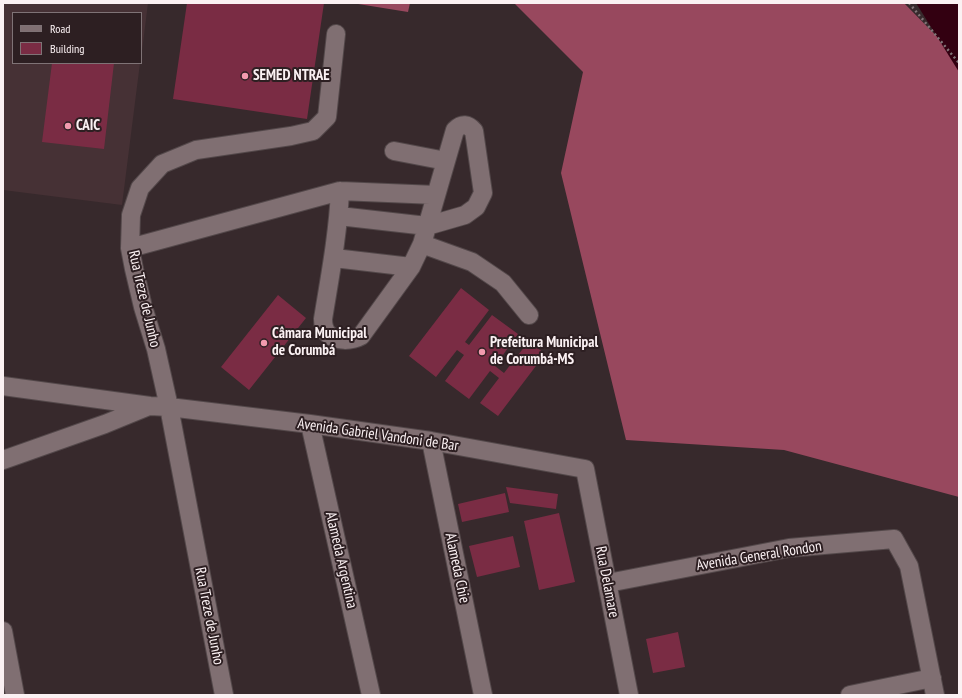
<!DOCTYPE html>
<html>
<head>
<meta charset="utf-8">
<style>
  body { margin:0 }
  #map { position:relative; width:962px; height:698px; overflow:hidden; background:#37292c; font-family:"PT Sans Narrow",sans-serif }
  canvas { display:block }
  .frame { position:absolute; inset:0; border:4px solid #fbf1f3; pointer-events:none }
  .legend { position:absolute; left:12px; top:12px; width:130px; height:52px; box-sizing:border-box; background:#2d1f22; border:1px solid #7f7376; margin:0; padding:5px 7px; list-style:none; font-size:12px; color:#fbf1f3 }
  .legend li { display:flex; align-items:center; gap:8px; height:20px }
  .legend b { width:20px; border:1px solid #7f7376 }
</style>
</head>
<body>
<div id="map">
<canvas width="962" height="698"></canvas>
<div class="frame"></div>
<ul class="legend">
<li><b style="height:5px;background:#806f72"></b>Road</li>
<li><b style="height:11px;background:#7a2c44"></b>Building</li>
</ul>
</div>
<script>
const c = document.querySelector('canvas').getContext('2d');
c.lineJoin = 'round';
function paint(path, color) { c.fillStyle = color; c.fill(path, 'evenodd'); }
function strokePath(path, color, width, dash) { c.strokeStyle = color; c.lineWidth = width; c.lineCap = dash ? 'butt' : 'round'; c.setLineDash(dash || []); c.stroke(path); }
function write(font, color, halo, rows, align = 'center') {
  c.font = font + ' "PT Sans Narrow",sans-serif'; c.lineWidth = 4; c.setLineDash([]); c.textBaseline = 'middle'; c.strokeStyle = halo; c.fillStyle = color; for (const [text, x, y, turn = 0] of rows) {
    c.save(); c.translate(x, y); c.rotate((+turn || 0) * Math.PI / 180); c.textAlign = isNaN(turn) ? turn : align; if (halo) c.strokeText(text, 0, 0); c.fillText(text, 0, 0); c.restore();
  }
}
paint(new Path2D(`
  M3,3h145l-7,56v-46h-128v50h127l-18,142 -119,-15z`), '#463135');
paint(new Path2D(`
  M352,3h58l-2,9z
  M514,3h390l55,56v438l-175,-47 -158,-10 -65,-267 22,-101z`), '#98485e');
paint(new Path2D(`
  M916,3h43v69z`), '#301');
paint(new Path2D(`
  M187,3h137l-17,116 -134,-20z
  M52,63h62l-10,86 -62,-7z
  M461,288l28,22 -24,32 4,3 23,-30 26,19 -23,32 9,7 25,-32 16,13 -47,62 -18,-13 19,-25 -9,-7 -21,28 -24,-18 19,-26 -7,-5 -21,27 -27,-21z
  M278,295l28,23 -57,72 -28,-23z
  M506,487l52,7 -2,15 -46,-6z
  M505,493l4,19 -47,10 -4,-18z
  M559,513l16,69 -36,8 -15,-69z
  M513,536l7,31 -43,10 -8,-31z
  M678,632l7,35 -32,6 -7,-34z`), '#7a2c44');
const minor = new Path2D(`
  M394,151l52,10
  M339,216l88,10 38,-11 11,-8 7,-14 -9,-62c-6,-7 -12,-8 -19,-1l-33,114 -11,23 -50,69c-9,5 -25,6 -33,-2 -4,-4 -5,-10 -5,-15 7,-43 15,-85 17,-128
  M422,244l50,18 31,21 26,32
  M130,248l210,-57 96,4
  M334,258l77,9
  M3,386l147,20 19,1 141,17 121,17 154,28 44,226
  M310,424l61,271
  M431,441l52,254
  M3,460l102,-36 44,-18
  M608,583l181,-35 105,-9 15,27 26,129
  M3,631l12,64
  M224,695l-55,-288 -13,-58 -13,-42 -9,-38 -4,-21 1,-33 9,-27 22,-24 34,-14 95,-14 22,-5 14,-14 9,-83
  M850,695l82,-17`);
strokePath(minor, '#53484a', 20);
strokePath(new Path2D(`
  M909,3l50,60`), '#827578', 2.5, [2, 3]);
strokePath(minor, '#806f72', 18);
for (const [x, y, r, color] of [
  [245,76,4,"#f29aae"],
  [68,126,4,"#f29aae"],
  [264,343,4,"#f29aae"],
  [482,352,4,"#f29aae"]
]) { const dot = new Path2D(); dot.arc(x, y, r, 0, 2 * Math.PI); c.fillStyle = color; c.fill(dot); strokePath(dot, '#2d1f22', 1.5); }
write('bold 15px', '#fbf1f3', '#2d1f22', [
  ["SEMED NTRAE",253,76],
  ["CAIC",76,126],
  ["Câmara Municipal",272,334],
  ["de Corumbá",272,351],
  ["Prefeitura Municipal",490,343],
  ["de Corumbá-MS",490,360]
], 'left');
write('15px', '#fbf1f3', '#2d1f22', [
  ["Rua Treze de Junho",144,299,77],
  ["Avenida Gabriel Vandoni de Bar",378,435,8],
  ["Avenida General Rondon",759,556,-9],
  ["Alameda Argentina",341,560,77],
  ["Alameda Chie",457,568,78],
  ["Rua Delamare",607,582,79],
  ["Rua Treze de Junho",209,616,79]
]);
</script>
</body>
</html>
